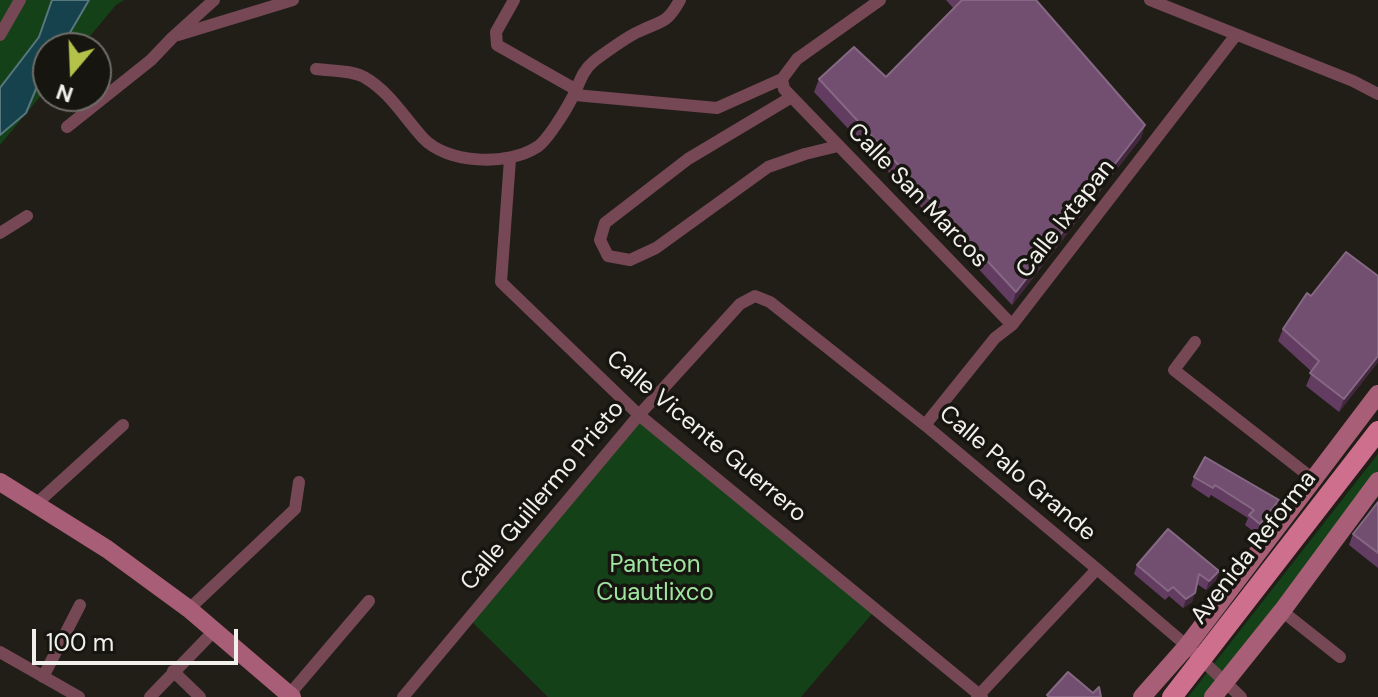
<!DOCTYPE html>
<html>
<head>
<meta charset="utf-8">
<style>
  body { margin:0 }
  #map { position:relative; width:1378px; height:697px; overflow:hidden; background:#211e18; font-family:"DM Sans",sans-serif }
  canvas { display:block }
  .north { position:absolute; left:32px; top:32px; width:80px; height:80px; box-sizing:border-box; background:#17150f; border:2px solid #6f6d67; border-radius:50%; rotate:199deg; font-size:22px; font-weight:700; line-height:32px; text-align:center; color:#f2f0ec }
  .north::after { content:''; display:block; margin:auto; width:28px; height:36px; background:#b4c24a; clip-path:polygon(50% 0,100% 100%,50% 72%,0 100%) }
  .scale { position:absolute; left:32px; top:629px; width:206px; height:36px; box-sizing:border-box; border:4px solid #f2f0ec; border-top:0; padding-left:10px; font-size:24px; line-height:28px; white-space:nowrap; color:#f2f0ec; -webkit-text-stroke:6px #17150f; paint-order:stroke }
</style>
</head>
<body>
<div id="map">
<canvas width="1378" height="697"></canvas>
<div class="north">N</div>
<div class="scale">100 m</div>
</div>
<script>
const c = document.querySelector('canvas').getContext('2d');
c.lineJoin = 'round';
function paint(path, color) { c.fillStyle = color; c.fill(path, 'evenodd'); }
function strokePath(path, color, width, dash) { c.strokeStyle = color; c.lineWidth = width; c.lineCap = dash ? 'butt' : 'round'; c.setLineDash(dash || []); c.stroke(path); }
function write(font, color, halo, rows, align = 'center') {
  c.font = font + ' "DM Sans",sans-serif'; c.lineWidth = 7; c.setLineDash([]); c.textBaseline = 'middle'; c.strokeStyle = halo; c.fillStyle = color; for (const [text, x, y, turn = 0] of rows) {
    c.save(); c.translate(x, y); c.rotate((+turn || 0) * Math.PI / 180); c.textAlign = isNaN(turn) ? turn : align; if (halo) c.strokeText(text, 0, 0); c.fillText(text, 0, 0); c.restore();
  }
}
paint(new Path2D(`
  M0,0h124l-8,5 -36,43h-32v39l-48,58z
  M639,415l237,194 -75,88h-253l-79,-78z
  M1378,454v27l-165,216h-25z`), '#154118');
const water = new Path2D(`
  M52,0h37l-28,48h-13v21l-12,20 -10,24 -26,22v-47l39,-51z`);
paint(water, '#15424d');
strokePath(water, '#57767d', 2);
strokePath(new Path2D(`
  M514,0l-18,32 1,13 78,44
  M880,0l-83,59 -15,20 2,10 228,236
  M1150,0l203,81 25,13
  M0,35l20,-35
  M178,35l115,-35
  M316,69c15,2 34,1 48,8 26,15 39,39 59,61 24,26 85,28 114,9 10,-6 29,-37 35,-49 7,-12 9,-26 21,-36 7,-6 37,-27 45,-30 24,-12 28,-7 42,-32
  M575,95l142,13 65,-29
  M790,98l-102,61 -83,64 -5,17 8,16 22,4 26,-12 112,-81 37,-13 33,-8
  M67,127l84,-67 21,-22 42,-38
  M510,159l-9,123 138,133 343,282
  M0,233l27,-17
  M1195,342l-21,28 139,109
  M925,425l70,-87 17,-13 224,-290
  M36,504l87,-79
  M189,609l106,-100 4,-27
  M1282,611l58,46
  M0,652l79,45
  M173,671l27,26
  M43,677l37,-72
  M289,695l80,-94
  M150,697l65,-67
  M403,697l236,-282 101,-111 15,-8 15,6 155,123 172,144 90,77 54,51
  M977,697l120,-128`), '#764856', 12);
strokePath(new Path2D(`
  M0,482l107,67 82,60 103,88
  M1142,697l45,-51 191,-252
  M1213,697l69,-86 96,-130`), '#a85e76', 18);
strokePath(new Path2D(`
  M1172,697l206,-266`), '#ce6f8e', 20);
paint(new Path2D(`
  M946,0h90l109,125 -4,13 -129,167 -198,-213 5,-13 67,-2 68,-68z
  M1378,276v86l-39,50 -33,-26 6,-14 -34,-31 5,-12 28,-33z
  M1194,477l85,23 -3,9 -19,25 -12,-9 3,-7 -37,-23 -2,3 -18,-12z
  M1378,502v66l-29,-23 4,-11z
  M1137,565l82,6 -3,9 -10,10 -9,-6 -5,18 -9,6 -14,-12 -4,4 -31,-26z`), '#633c61');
paint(new Path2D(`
  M1145,125l-4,13 -129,167 4,-13z
  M1378,356v6l-39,50 5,-13z
  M1279,500l-3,9 -19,25 3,-10z
  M1219,571l-3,9 -10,10 3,-9z
  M1195,593l-3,9 -9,6 3,-9z`), '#42283e');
const building = new Path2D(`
  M962,0h74l109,125 -129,167 -197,-213 35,-32 32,30z
  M1346,252l32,24v80l-34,43 -34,-26 9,-12 -36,-32 24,-36 4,3z
  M1205,457l74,43 -19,24 -11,-9 5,-5 -39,-25 -2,3 -19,-11z
  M1378,502v51l-25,-19z
  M1168,529l51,42 -10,10 -10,-7 -4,19 -9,6 -13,-12 -5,4 -31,-26z
  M1068,672l25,21 6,-6 2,10h-52l-2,-2z`);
paint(building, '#724f70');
strokePath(building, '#866884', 2);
write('24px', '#f2f0ec', '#17150f', [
  ["Calle San Marcos",917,196,46],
  ["Calle Ixtapan",1066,219,-52],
  ["Calle Vicente Guerrero",706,437,40],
  ["Calle Palo Grande",1017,474,40],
  ["Calle Guillermo Prieto",543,496,-50],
  ["Avenida Reforma",1254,548,-52]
]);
write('24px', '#9fe4a0', '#17150f', [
  ["Panteon",655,566],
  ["Cuautlixco",655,594]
]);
</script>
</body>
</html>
